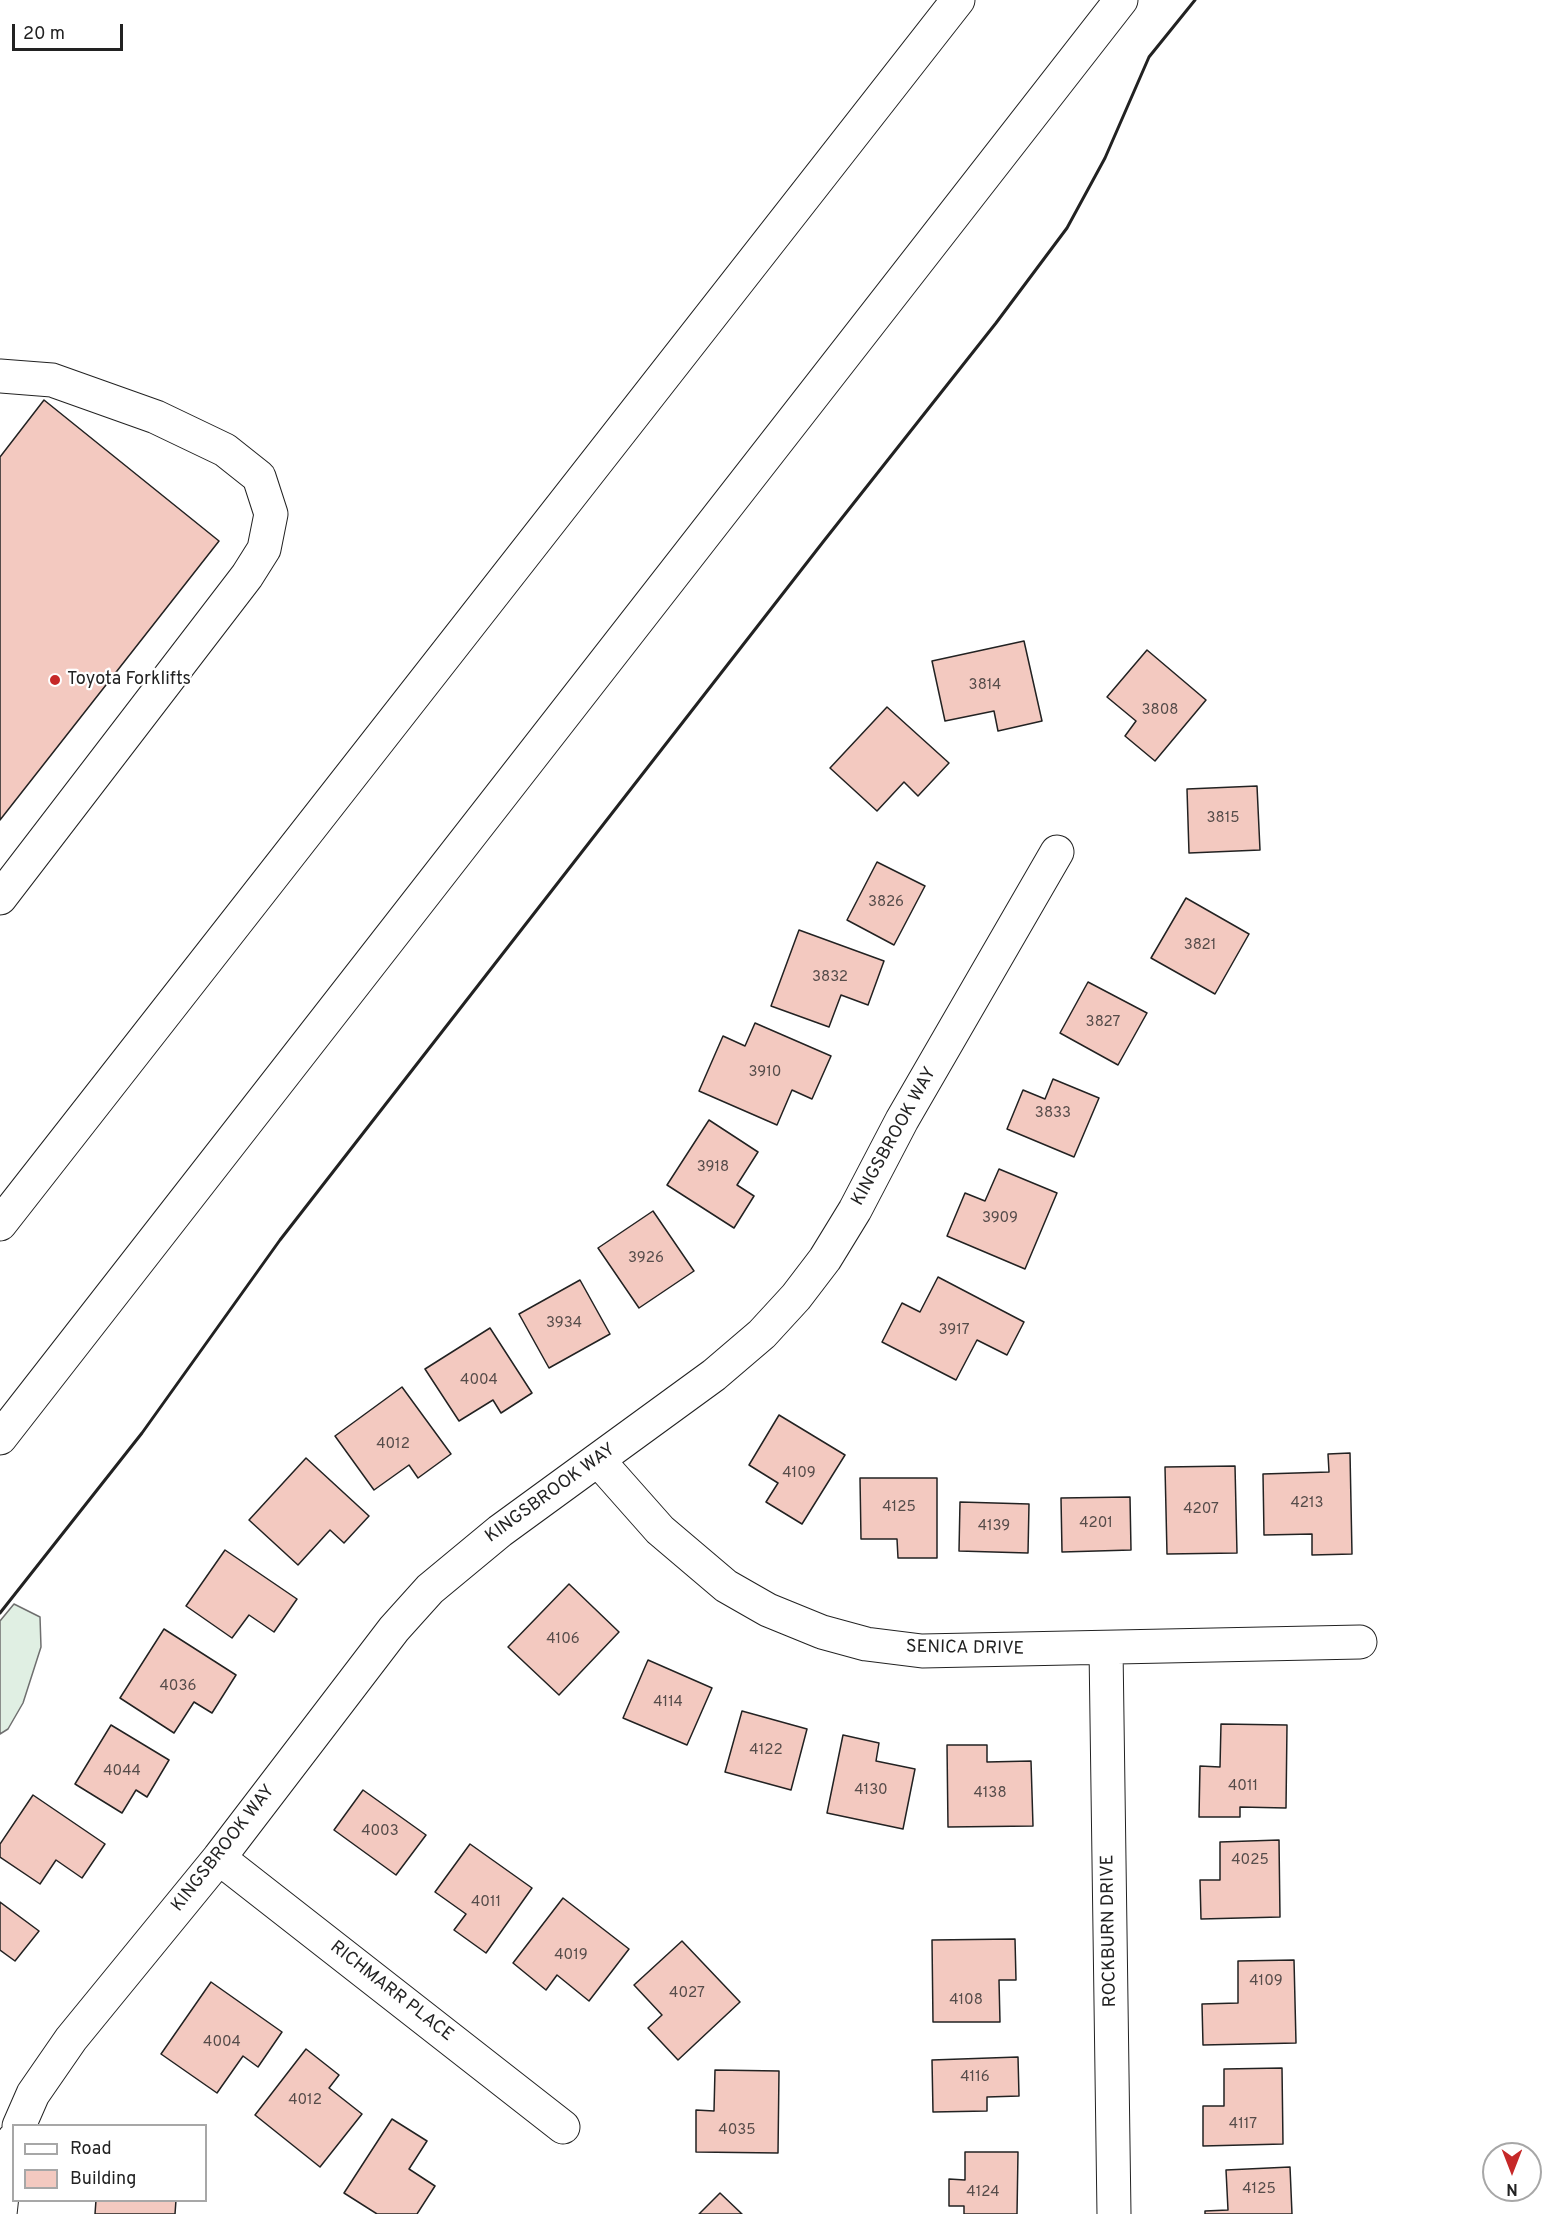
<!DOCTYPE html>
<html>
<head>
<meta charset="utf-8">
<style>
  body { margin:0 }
  #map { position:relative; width:1554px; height:2214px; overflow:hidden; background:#fff; font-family:Overpass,sans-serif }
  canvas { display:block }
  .legend { position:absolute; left:12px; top:2124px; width:195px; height:78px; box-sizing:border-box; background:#fff; border:2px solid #a7a7a7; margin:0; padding:8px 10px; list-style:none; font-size:18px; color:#222 }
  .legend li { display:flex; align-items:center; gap:12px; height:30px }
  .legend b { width:30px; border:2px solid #a7a7a7 }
  .north { position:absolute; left:1482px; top:2142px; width:60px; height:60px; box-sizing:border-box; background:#fff; border:2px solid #a7a7a7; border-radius:50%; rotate:180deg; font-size:16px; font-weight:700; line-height:24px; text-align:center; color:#222 }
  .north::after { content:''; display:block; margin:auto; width:21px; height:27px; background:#c62828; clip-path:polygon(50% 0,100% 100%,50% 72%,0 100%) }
  .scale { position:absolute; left:12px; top:24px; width:111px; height:27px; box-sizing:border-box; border:3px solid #222; border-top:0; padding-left:8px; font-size:18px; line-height:21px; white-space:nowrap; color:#222; -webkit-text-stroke:4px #fff; paint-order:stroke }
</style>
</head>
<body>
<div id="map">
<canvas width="1554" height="2214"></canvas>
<ul class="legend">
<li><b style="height:8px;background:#fff"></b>Road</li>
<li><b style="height:16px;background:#f3c9c0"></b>Building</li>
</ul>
<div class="north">N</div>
<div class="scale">20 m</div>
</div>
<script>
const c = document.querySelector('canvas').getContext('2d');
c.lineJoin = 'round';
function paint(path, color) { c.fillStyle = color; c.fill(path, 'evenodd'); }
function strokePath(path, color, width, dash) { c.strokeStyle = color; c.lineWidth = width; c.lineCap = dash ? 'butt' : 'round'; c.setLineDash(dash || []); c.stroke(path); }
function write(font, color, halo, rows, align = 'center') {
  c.font = font + ' Overpass,sans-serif'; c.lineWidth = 4.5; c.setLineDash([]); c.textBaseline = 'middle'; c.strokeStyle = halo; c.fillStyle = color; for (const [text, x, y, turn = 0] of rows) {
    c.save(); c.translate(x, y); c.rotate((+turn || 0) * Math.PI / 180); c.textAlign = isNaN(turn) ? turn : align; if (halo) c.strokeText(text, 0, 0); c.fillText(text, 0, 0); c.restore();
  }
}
const green = new Path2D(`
  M14,1604l26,13 1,30 -18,56 -15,26 -8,5v-113z`);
paint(green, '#e0efe3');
strokePath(green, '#6f6f6f', 1.5);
const building = new Path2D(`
  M44,400l175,141 -219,279v-363z
  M1024,641l18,80 -44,10 -4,-20 -49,10 -13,-60z
  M1147,650l59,50 -51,61 -30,-25 11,-15 -29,-24z
  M887,707l62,56 -31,33 -14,-14 -27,29 -47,-43z
  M1257,786l3,64 -71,3 -2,-64z
  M877,862l48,24 -31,59 -47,-25z
  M1186,898l63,36 -34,60 -64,-36z
  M799,930l85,31 -16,44 -27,-10 -12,32 -58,-21z
  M1088,982l59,31 -29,52 -58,-32z
  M755,1023l76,33 -19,43 -20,-9 -15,35 -78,-34 24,-55 22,10z
  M1053,1079l46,19 -25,59 -67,-28 16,-39 22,9z
  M709,1120l49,32 -21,33 17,11 -20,32 -67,-43z
  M999,1169l58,24 -32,76 -78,-33 18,-43 20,8z
  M653,1211l41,60 -55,37 -41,-60z
  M938,1277l86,45 -17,33 -30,-15 -21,40 -74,-38 20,-39 18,9z
  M580,1280l30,54 -61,34 -30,-54z
  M490,1328l42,65 -31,20 -8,-13 -34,21 -34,-52z
  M402,1387l49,67 -33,24 -9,-13 -35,25 -39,-54z
  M779,1415l66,40 -43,69 -36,-22 12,-19 -29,-18z
  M1350,1453l2,101 -40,1v-21l-48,1 -1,-61 66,-2 -1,-18z
  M306,1458l63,58 -25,27 -14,-13 -32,35 -49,-45z
  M1235,1466l2,87 -70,1 -2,-87z
  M860,1478h77v80h-39l-1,-19h-36z
  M1130,1497l1,53 -69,2 -1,-54z
  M960,1502l69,2 -1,49 -69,-2z
  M225,1550l72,49 -23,33 -25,-17 -17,23 -46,-32z
  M569,1584l50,48 -60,63 -51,-48z
  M164,1629l72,46 -24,38 -18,-11 -20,31 -54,-35z
  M648,1660l64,28 -25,57 -64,-27z
  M742,1711l65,18 -16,61 -66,-18z
  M1221,1724l66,1 -1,83 -46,-1v10h-41l1,-51 20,1z
  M111,1725l58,35 -22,37 -11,-7 -14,23 -47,-29z
  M843,1735l36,8 -3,18 39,8 -12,60 -76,-16z
  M947,1745h40v17l44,-1 2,65 -85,1z
  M363,1790l63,45 -30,40 -62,-45z
  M33,1795l72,49 -23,34 -26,-18 -16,24 -40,-27v-13z
  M1279,1840l1,77 -79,2 -1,-39h20v-38z
  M470,1844l62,44 -46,65 -32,-23 12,-16 -31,-22z
  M563,1898l66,51 -40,52 -32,-26 -11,15 -33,-27z
  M0,1902l39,29 -24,30 -15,-11z
  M1015,1939l1,41h-17l1,42h-67l-1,-82z
  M682,1941l58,61 -62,58 -30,-32 14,-13 -28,-30z
  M1294,1960l2,83 -93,2 -1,-41 36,-1v-42z
  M211,1982l71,50 -24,35 -15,-11 -26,37 -56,-39z
  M306,2049l33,26 -10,13 33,26 -42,53 -65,-52z
  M1018,2057l1,39 -32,1v14l-54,1 -1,-52z
  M1282,2068l1,76 -80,2v-40h21v-37z
  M715,2070l64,1 -1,82 -82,-1v-42l18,1z
  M392,2119l35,22 -18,28 26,17 -18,28h-40l-33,-21z
  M965,2152h53l-1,62h-53v-8h-15v-27l16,1z
  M1290,2167l2,47h-87v-3l23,-1 -2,-40z
  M720,2193l22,21h-43z
  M96,2200h80l-1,14h-80z`);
paint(building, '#f3c9c0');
strokePath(building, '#222', 1.5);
const minor = new Path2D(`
  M0,376l52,4 104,37 69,33 34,27 12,37 -7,35 -17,27 -247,322
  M598,1460l62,70 66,56 42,24 54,22 44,12 56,7 438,-9
  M1106,1648l8,566
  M219,1858l344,269
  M19,2126l14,-32 38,-55 148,-181 175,-229 36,-40 70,-58 214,-156 48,-41 34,-37 29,-38 30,-49 47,-90 155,-268
  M0,2214l5,-46 9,-29`);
const highway = new Path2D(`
  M0,1224l958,-1224
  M0,1438l1121,-1438`);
strokePath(minor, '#222', 35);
strokePath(highway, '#222', 35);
strokePath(minor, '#fff', 33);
strokePath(highway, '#fff', 33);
strokePath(new Path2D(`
  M0,1613l142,-180 138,-193 543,-698 173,-219 71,-95 38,-70 44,-101 46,-57`), '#222', 3);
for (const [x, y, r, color] of [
  [55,680,6,"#c62828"]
]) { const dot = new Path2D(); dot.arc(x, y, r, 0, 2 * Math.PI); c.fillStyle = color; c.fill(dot); strokePath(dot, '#fff', 2); }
write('15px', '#564c4a', null, [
  ["3814",985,686],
  ["3808",1160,711],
  ["3815",1223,819],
  ["3826",886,903],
  ["3821",1200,946],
  ["3832",830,978],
  ["3827",1103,1023],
  ["3910",765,1073],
  ["3833",1053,1114],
  ["3918",713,1168],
  ["3909",1000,1219],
  ["3926",646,1259],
  ["3934",564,1324],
  ["3917",954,1331],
  ["4004",479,1381],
  ["4012",393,1445],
  ["4109",799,1474],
  ["4213",1307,1504],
  ["4125",899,1508],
  ["4207",1201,1510],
  ["4201",1096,1524],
  ["4139",994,1527],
  ["4106",563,1640],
  ["4036",178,1687],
  ["4114",668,1703],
  ["4122",766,1751],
  ["4044",122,1772],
  ["4011",1243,1787],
  ["4130",871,1791],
  ["4138",990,1794],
  ["4003",380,1832],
  ["4025",1250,1861],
  ["4011",486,1903],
  ["4019",571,1956],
  ["4109",1266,1982],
  ["4027",687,1994],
  ["4108",966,2001],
  ["4004",222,2043],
  ["4116",975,2078],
  ["4012",305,2101],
  ["4117",1243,2125],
  ["4035",737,2131],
  ["4125",1259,2190],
  ["4124",983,2193]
]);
write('18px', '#222', '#fff', [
  ["Toyota Forklifts",67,680]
], 'left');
write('18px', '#222', '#fff', [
  ["KINGSBROOK WAY",895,1137,-61],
  ["KINGSBROOK WAY",551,1494,-36],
  ["SENICA DRIVE",965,1649,1],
  ["KINGSBROOK WAY",224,1849,-52],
  ["ROCKBURN DRIVE",1110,1931,-91],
  ["RICHMARR PLACE",391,1992,38]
]);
</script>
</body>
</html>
